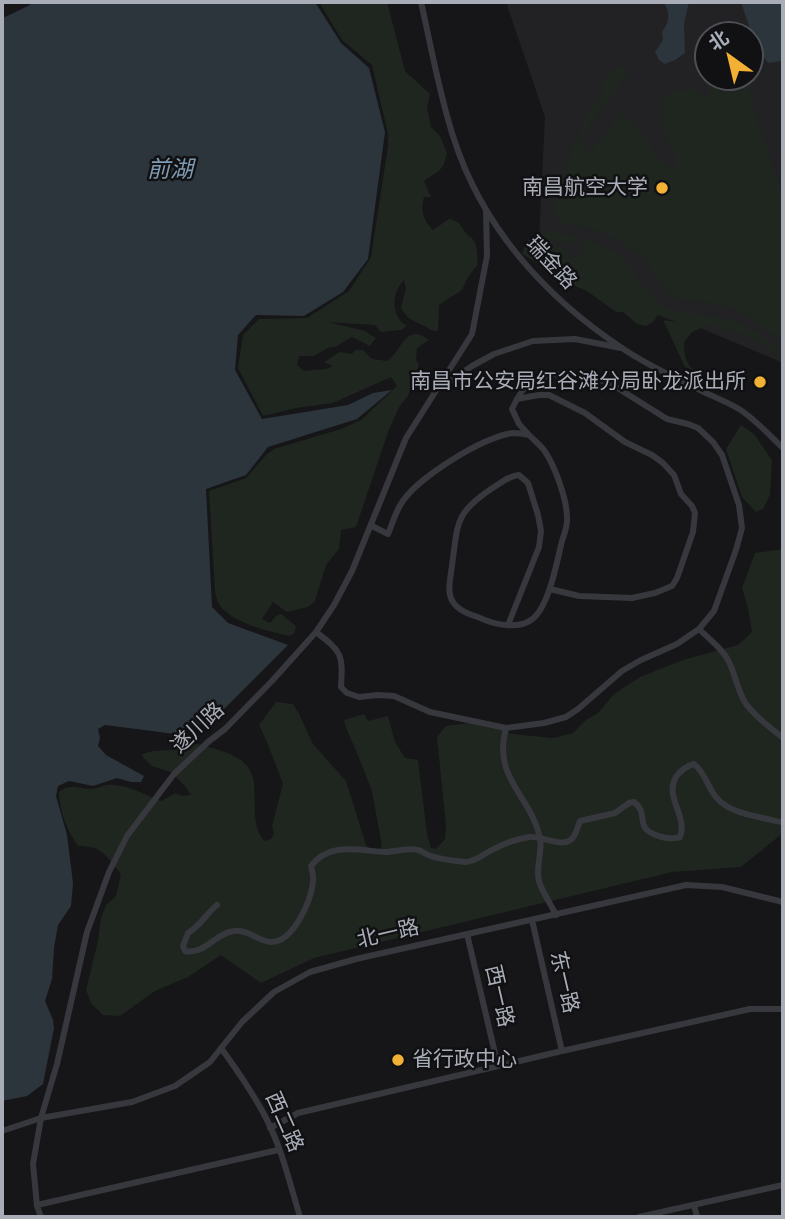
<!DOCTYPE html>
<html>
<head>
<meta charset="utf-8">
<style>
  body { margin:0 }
  #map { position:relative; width:785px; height:1219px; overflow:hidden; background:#161618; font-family:Quicksand,"Noto Sans SC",sans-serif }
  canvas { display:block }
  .frame { position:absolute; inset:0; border:4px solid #a8adb8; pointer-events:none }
  .north { position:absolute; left:694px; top:21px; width:70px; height:70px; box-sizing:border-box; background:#111113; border:2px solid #4d4f55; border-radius:50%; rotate:326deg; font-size:19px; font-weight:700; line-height:28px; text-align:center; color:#a8adb8 }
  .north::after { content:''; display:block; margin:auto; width:24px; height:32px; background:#f2b134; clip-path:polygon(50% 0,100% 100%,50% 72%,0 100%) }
</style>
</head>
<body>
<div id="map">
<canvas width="785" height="1219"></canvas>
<div class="frame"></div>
<div class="north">北</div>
</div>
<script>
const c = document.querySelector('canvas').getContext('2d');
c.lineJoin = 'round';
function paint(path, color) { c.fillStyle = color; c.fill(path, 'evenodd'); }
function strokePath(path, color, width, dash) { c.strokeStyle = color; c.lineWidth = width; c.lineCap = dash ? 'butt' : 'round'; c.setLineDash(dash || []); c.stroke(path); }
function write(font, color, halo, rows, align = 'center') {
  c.font = font + ' Quicksand,"Noto Sans SC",sans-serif'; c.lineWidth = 5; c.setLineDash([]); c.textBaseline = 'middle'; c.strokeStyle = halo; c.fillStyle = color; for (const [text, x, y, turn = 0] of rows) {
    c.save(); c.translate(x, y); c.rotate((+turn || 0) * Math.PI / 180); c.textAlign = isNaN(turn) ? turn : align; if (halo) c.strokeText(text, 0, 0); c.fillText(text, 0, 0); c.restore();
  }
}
paint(new Path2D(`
  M506,2h277v361l-245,-104 7,-142zM708,35h42v42h-42z`), '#222225');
paint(new Path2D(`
  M319,2h68l18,69 25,23 -3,14 4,19 9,9 7,17 -3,11 -4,6 -16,11 7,16h-7c-4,13 -1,23 9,33l16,-11c11,2 11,6 17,14 6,8 3,0 8,8 4,7 3,16 4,23l-10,13 -6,13 -23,15 -1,26c-9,0 -10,-4 -18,-7 -9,-4 -14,-7 -19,-16l5,-20 -2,-8c-13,13 -13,37 3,46l-6,4 -20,2 -6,-7 -47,-3 37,9 11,7 -6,8 -18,-9 -17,10 -7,1 -14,8h-15l-2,9 7,6 22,-2 7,-3 -9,-4 16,-10 12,2 3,-4h8l9,9 15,2c17,-11 17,-39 42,-21l-12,8 -1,12 3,5 -11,31 -9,11 -11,25 -32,95 -15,3 -2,19 -13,16 -11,36 -7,6 -21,5 -14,-10 -11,17 8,4 6,-7 5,-2 15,12 -2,8 -5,2c-20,-5 -53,-12 -67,-28 -4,-4 -5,-10 -7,-15l-6,-102 37,-13 21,-24 7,-5 67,-20 20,-9 36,-34 -6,-9 -58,26 -37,5 -33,8 -25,-48 5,-33 16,-16 48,-1 42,-27 22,-34 17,-111v-12l-16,-69 -30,-25z
  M623,64l6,9 -50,66 11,14 31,-40 21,20 17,25 8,9 9,-2c0,-21 -9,-21 -13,-37 -2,-9 -1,-20 0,-29l11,-8 22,-2 11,12 1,-28v4h40l7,36 21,62 7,17v149l-44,-31 -37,-9 -27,-2 -7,-6 -19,-25 -3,-11 -45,-26 -34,-6 -12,-7 -1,-14 16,-48 17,-44 17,-18 -3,-13z
  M545,231l36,7c-11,6 -18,7 -30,1l-4,3 -2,4 23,3 2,-2 -2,8 7,3 9,-5 -2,-8 2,-6 30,12 17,17 7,14 22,22 18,7 48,7 32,15 25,20v4l-13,-6 -16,-14 -11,-2 -21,-8 -16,-1 -14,6 -8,10c0,11 1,20 9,28l-8,-3 -22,-47 13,2 -18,-7 -5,7 -7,4 -9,-2 -14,-12h-7l-29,-21 -10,-4 -18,-10 -5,2 -3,-8 -29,-17c6,-17 7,-16 23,-23z
  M741,425l13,9 18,26 -2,35 -7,14 -7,3 -14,-15 -16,-48z
  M783,549v284l-42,34 -69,5 -358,86 -53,25 -40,-28 -33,22 -33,14 -35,25 -17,-1 -12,-12 -5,-13 12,-49 3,-23 5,-13 10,-9 5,-22c-15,-18 -18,-28 -43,-28 -11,-15 -19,-36 -19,-54 10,-9 21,-3 32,-3 6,0 10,-3 16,-4 18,-2 38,10 54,16l15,-8 6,3 9,-1 -6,-9 -14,-14 -19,-6 -11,-11c13,-6 20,-4 33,-5 7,-1 13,-5 21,-6 7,0 14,3 21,5 15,5 33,11 37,29 4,17 -3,51 12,63l6,-2 3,-6 -2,-7 11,-42 -16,-42 -8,-17 17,-23 17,2 6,10 14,30 33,37 20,64 5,5 7,1 4,-5 -10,-55 -15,-38 -11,-25 -2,-8 20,-6 4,7 20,-5 7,26 10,16 13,2 9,74 4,14 5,1 9,-10 1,-14 -9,-88 9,-11 38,-5 28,13 41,4 20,-5 13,-13 12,-7 16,-19 26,-17 43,-17 55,-15 14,-13 -4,-24 -6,-20 13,-35z`), '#1e261f');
paint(new Path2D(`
  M29,2h286l26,41 28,25 16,64 -17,127 -25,33 -39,24 -48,-1 -18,20 -3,35 27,49 86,-14 25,-12 19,-3 -35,29 -89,28 -22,28 -40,14 6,118 16,16 60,22 -75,75 -38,14 -70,-9 -7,4 2,9 -2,8 8,9 38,21 -3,6h-10l-14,-4 -24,8 -24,-5 -11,5 -2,10 11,39 6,48 -2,23 -13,19 -4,23 -2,31 -7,22 8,19 1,8 -11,56 -16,12 -25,5v-1086l3,2 25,-12z
  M664,2h25l-5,22 1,29 -10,7 -10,4 -6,-4 -4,-8 8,-12 -1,-8c8,-11 8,-18 2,-30z
  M741,2h42v59l-15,2 -13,-19z`), '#2c353c');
strokePath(new Path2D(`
  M421,2c10,44 18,91 32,134 28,90 92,161 169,212 26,18 56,31 84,45 11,5 23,10 33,16 16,10 30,26 44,39
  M438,389l34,-23 22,-12 39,-13 42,-2 46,9
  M517,399l22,-4h10l36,18 40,29 27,13 11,8 11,12 7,19 11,12 3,7 -2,19 -16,46 -5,8 -17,7 -23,5 -53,-2 -29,-7
  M508,625l31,-78 2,-16 -3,-16 -10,-32 -9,-8c-11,1 -18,8 -28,14 -37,25 -33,35 -39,76 -1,12 -6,27 1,37 6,10 21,13 32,18 13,5 33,9 46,0 18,-12 26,-59 31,-79 2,-6 5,-14 5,-20 1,-20 -12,-55 -23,-71 -4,-5 -10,-10 -15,-15
  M699,629c10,10 24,20 30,33 7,14 8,28 17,42 10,14 24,23 37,34
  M316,632c26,20 27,22 25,55l6,6 12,4 19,-2 16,1 36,16 76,16 38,-5 22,-6 12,-8 44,-38 19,-11 36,-16 22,-15 15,-18 22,-61 6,-22 -3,-23 -17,-50 -9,-13 -15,-14 -10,-4 -21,-5 -59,-37 -21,-5 -34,-3 -11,4 -18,10 -7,11 -5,10 7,15 10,11c-5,-1 -11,-2 -16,-2 -29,3 -98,46 -112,71 -6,9 -9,21 -13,30l-16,-8
  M506,728c-14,51 25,67 34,110 3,14 -5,29 -1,43 3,11 12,23 17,34
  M217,905c-11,9 -17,21 -29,28l-5,13 2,5c20,4 30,-18 49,-20 14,-2 25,11 37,11 23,0 40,-42 42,-60 1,-6 -1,-11 -2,-16 19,-25 48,-15 75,-14 10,0 22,-5 32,-2 4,1 6,3 10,5 10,4 26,6 37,7 11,0 19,-9 29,-13 11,-6 24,-10 35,-12 13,-2 37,14 45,-1 3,-5 4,-10 6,-15l35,-8 14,-10 5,-1c17,13 -3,27 28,35 7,2 11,2 18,0 8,-21 -16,-40 -4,-60 5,-7 10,-11 18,-13 10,8 12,18 19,29 11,18 35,22 54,26 6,1 10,3 16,3
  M532,920l30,131
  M467,934l31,132
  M221,1048c16,22 32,45 45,70 16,31 24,66 34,99
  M270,1128l28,-15 264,-62 188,-42h33
  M2,1131l39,-13 91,-16 43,-16 35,-24 32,-40 32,-30 36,-20 46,-13 330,-74 36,2 61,15
  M37,1205l241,-55
  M694,1205l3,12
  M41,1217l-4,-11 -4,-42 8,-46 16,-54 30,-132 22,-60 18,-36 47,-62 34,-32 17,-13 47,-48 44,-49 18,-27 18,-34 54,-133 66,-104 15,-78 -1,-46
  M639,1217l144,-32`), '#37383d', 6);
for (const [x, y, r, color] of [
  [662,188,7,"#f2b134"],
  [760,382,7,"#f2b134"],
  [398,1060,7,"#f2b134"]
]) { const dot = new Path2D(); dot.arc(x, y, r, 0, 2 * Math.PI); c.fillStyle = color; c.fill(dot); strokePath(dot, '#111113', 2.5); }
write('21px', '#a8adb8', '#111113', [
  ["南昌航空大学",648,188],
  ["南昌市公安局红谷滩分局卧龙派出所",746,382],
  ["省行政中心",412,1060,"left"]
], 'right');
write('21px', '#a8adb8', '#111113', [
  ["瑞金路",551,263,47],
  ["遂川路",198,728,-43],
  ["北一路",388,934,-13],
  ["东一路",564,982,77],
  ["西一路",499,996,77],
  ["西二路",284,1122,66]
]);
write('italic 23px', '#7f9bb3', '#111113', [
  ["前湖",170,170]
]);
</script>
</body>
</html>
